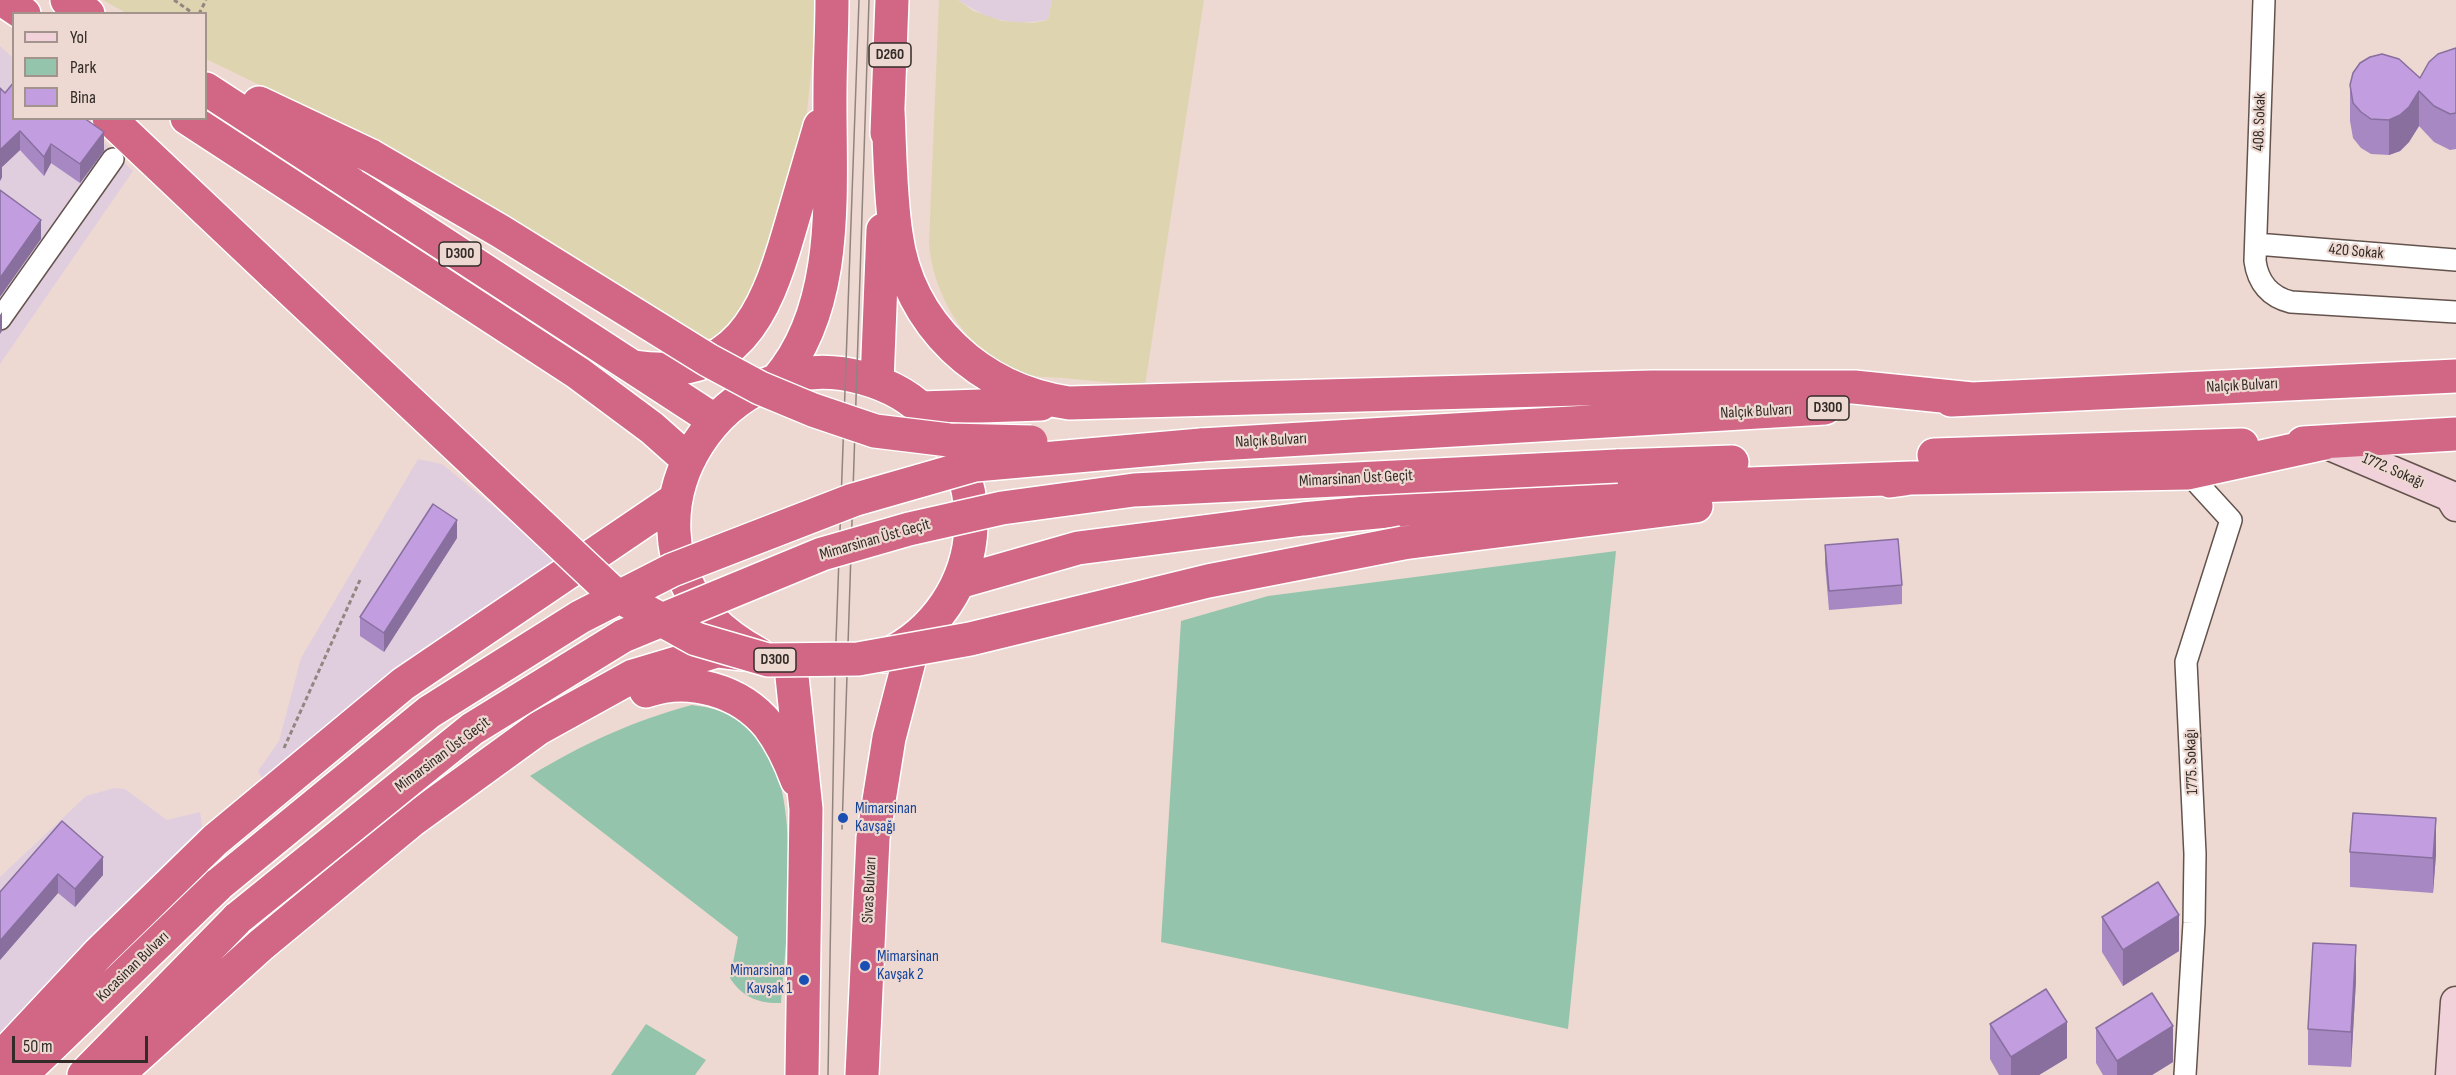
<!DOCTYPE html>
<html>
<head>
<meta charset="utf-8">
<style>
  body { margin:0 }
  #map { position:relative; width:2456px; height:1075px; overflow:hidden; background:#edd9d1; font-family:"Sofia Sans Condensed",sans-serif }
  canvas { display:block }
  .legend { position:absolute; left:12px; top:12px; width:195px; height:108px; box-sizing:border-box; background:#edd9d1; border:2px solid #a3938d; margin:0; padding:8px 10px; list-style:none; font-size:18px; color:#332b28 }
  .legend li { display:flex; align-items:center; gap:12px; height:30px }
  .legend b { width:30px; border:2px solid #a3938d }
  .scale { position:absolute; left:12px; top:1036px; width:136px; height:27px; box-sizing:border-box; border:3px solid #332b28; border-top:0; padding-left:8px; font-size:18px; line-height:21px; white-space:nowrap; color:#332b28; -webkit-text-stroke:4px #edd9d1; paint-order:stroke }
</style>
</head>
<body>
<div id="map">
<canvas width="2456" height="1075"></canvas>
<ul class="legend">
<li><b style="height:8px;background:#f1d1da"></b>Yol</li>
<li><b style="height:16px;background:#94c5ac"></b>Park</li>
<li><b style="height:16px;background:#c29ee1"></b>Bina</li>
</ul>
<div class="scale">50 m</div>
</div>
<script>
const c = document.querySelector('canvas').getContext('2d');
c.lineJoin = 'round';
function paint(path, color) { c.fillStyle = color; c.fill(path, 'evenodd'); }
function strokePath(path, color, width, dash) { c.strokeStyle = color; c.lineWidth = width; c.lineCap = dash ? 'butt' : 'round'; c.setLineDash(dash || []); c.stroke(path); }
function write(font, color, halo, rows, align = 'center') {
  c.font = font + ' "Sofia Sans Condensed",sans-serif'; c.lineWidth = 4.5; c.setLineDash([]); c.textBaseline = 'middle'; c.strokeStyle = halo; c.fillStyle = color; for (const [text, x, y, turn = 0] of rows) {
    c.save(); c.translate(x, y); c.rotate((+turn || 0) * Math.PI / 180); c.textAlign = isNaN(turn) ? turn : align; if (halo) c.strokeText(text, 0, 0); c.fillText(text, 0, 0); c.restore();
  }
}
paint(new Path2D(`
  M958,0h94l-4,20 -31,3 -30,-6z
  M0,46l13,12 1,60 66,1 53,52 -133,193z
  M418,459l24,5 119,98 -293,227 -10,-18 21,-30 22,-83z
  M114,788l11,1 42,31 33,-8 5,34 -205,207v-176l86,-81z`), '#e0cedf');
paint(new Path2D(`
  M1616,551l-48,478 -407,-87 20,-321 87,-25z
  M692,705c26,3 51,12 68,33 43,53 27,198 21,265 -22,1 -39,-6 -51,-25l8,-41 -208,-161c52,-32 103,-55 162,-71z
  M646,1024l60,36 -11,15h-84z`), '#94c5ac');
paint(new Path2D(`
  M103,0h711v43l-8,79 -48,177 -49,46 -377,-225 -126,-61v-45l-80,-1z
  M939,0h19l15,11 29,10 31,2 15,-3 4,-20h152l-59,386c-27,-3 -54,-5 -82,-8 -11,-1 -25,0 -36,-4 -57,-16 -94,-76 -98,-131z`), '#ded5b0');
const street = new Path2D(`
  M2264,0l-9,261c3,22 15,36 36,41l165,10
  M2256,244l200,16
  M0,319l113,-160
  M2185,1075l9,-152 1,-69 -9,-192 45,-142 -43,-47`);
const secondary = new Path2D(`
  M2325,443l125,53 6,10
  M2451,1075l5,-73`);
const highway = new Path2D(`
  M3,0l21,14
  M67,0l21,14
  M206,89l508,331
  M259,103l112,53
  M888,111c2,41 2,83 8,123 12,90 84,157 173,169l583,-16h202l118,12
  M109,118l167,158
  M187,118l391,255 74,55 36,32
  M887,133l5,-133
  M634,367c102,16 131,-52 155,-135 10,-35 21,-71 31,-106
  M777,380c65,-75 52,-195 53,-288 0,-31 2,-61 2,-92
  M877,382l6,-152
  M1951,400l505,-24
  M921,408l120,-4
  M2303,443l153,-9
  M1201,445l624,-37
  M1934,455l308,-10
  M1617,466l115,-4
  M1890,481l22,-3 276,-5 137,-30
  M1403,543l293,-37
  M959,582l119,-34 225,-29 243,-23 122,-9 244,-9
  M758,654c-18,-10 -33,-20 -47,-35 -98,-108 13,-280 152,-241 25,7 49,19 66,39 28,31 44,67 42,110 -2,56 -36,106 -86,129
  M791,667l15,142 -4,266
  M646,691c42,-15 94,-1 123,35 12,16 21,35 28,54
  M0,1059l99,-106 116,-113 188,-156 273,-185
  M21,1075l198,-191
  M84,1075l154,-157
  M117,1075l144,-130 150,-124 128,-93 94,-52 84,-25 24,3
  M862,1075l11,-237 16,-100 26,-100`);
strokePath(street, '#64534d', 24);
strokePath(secondary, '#64534d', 33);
strokePath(highway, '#fff', 36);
strokePath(new Path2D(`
  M174,0l20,14
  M199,14l7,-14
  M284,748l76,-168`), '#93857f', 3, [4.5, 3]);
strokePath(street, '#fff', 21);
strokePath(secondary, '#f1d1da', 30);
strokePath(highway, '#d16784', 33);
strokePath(new Path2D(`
  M842,829l27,-829
  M828,1075l7,-406 24,-669`), '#91837e', 1.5);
const highwayBridge = new Path2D(`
  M371,156l129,75 208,129 52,28 53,22 62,21 74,9 82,2
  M276,276l337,317 83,46 72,21 90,-1 112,-20 238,-58 195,-38
  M219,884l210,-172 151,-95 92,-47 181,-70 122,-35 226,-20
  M238,918l234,-189 151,-93 199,-82 87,-25 93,-21 132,-18 483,-24`);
strokePath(highwayBridge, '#fff', 36, []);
strokePath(highwayBridge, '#d16784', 33);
paint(new Path2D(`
  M2456,48v101l-6,1 -16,-8 -15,-16 -10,16 -9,9 -11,4 -18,-1 -10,-6 -8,-10 -3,-17v-36l70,-7z
  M0,88l5,5 99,58 -24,32 -29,-20 -7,13 -24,-26 -18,17v10l-2,4z
  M457,538l-73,114 -24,-16v-19z
  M1825,545l77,40v19l-73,6 -4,-46z
  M62,821l41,54 -28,32 -17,-14 -58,67z
  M2350,852l86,2 -3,39 -83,-6z
  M2102,917l77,34 -56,35 -21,-34z
  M2356,980l-5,87 -43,-2v-36z
  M1990,1024l77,34 -28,17h-40l-9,-16z
  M2096,1028l77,34 -21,13h-49l-7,-12z`), '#a788c2');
paint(new Path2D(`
  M2419,91v35l-10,16 -9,9 -11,4v-35z
  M20,131v19l-18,17v10l-2,4v-31z
  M104,132v19l-24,32v-19z
  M51,144v19l-7,13v-19z
  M41,220v19l-41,58v-19z
  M2,312v19l-2,3v-19z
  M457,520v18l-73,114v-19z
  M2436,818v36l-3,39v-35z
  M103,857v18l-28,32v-18z
  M58,874v19l-58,67v-19z
  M2179,915v36l-56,35v-36z
  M2356,945v35l-5,87v-35z
  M2067,1022v36l-28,17h-28v-18z
  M2173,1026v36l-21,13h-35v-14z`), '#886f9e');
const building = new Path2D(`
  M2456,48v65l-6,1 -16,-8 -15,-15 -10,16 -9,8 -11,5 -18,-1 -10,-7 -8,-9 -3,-18 3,-12 7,-10 10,-6 12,-3 17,5 21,19 9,-16 9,-8z
  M14,82v36h70l20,14 -24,32 -29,-20 -7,13 -24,-26 -20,19v-62l5,5z
  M0,190l41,30 -41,58z
  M433,504l24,16 -73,113 -24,-16z
  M1898,539l4,46 -73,6 -4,-46z
  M2353,813l83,5 -3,40 -83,-6z
  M62,821l41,36 -28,32 -17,-15 -58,67v-49z
  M2158,882l21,33 -56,35 -21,-33z
  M2313,943l43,2 -5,87 -43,-3z
  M2046,989l21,33 -56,35 -21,-33z
  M2152,993l21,33 -56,35 -21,-33z`);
paint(building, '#c29ee1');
strokePath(building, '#886f9e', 1.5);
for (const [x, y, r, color] of [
  [843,818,6,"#1a4fb4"],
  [865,966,6,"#1a4fb4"],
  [804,980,6,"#1a4fb4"]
]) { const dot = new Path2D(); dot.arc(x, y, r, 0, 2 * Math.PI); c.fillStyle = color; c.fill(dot); strokePath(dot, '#edd9d1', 2); }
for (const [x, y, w] of [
  [890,55,42],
  [460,254,42],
  [1828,408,42],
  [775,660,42]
]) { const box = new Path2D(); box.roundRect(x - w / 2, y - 12, w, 24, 4.5); c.fillStyle = '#edd9d1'; c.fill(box); strokePath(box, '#332b28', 1.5); }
write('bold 15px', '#332b28', null, [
  ["D260",890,55],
  ["D300",460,254],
  ["D300",1828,408],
  ["D300",775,660]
]);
write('16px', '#332b28', '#edd9d1', [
  ["408. Sokak",2260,122,-88],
  ["420 Sokak",2356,252,5],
  ["Nalçık Bulvarı",2242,386,-3],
  ["Nalçık Bulvarı",1756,412,-3],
  ["Nalçık Bulvarı",1271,441,-3],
  ["1772. Sokağı",2393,471,23],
  ["Mimarsinan Üst Geçit",1356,479,-3],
  ["Mimarsinan Üst Geçit",875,540,-16],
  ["Mimarsinan Üst Geçit",443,755,-37],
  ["1775. Sokağı",2192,762,-92],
  ["Sivas Bulvarı",870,890,-87],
  ["Kocasinan Bulvarı",133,967,-44]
]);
write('16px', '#164399', '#edd9d1', [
  ["Mimarsinan",855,809],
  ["Kavşağı",855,827],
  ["Mimarsinan",877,957],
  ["Kavşak 2",877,975],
  ["Mimarsinan",792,971,"right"],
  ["Kavşak 1",792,989,"right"]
], 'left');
</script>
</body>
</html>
